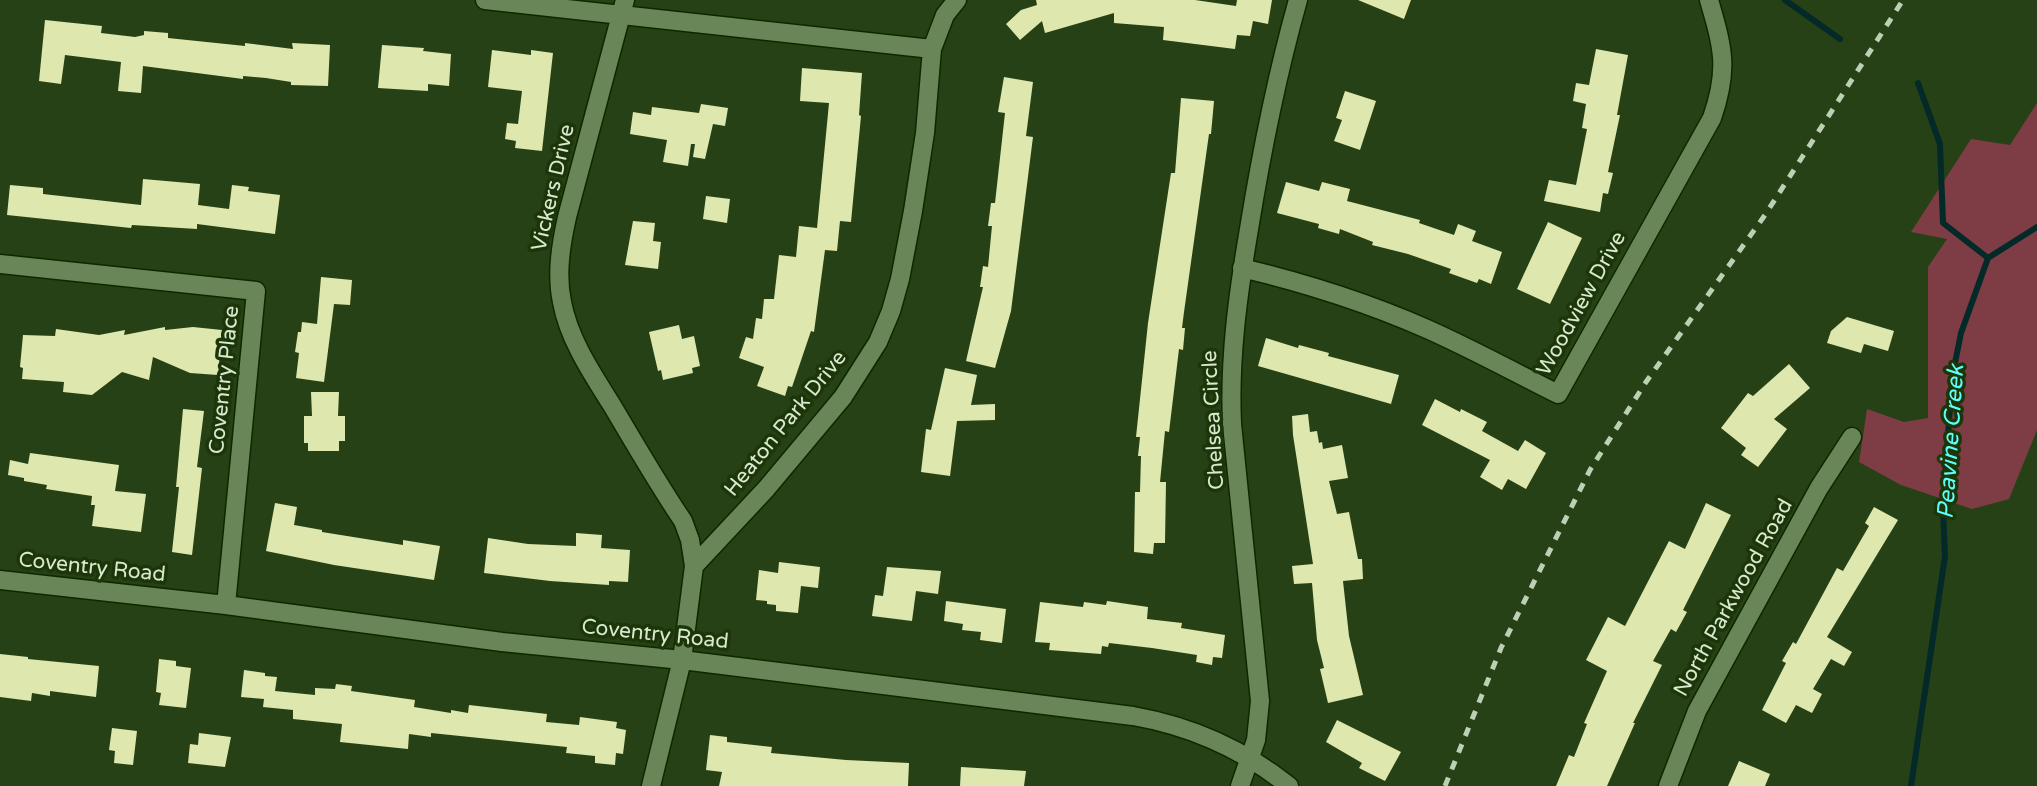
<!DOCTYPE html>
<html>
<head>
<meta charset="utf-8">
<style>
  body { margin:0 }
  canvas { display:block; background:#264115 }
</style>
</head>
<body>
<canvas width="2037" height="786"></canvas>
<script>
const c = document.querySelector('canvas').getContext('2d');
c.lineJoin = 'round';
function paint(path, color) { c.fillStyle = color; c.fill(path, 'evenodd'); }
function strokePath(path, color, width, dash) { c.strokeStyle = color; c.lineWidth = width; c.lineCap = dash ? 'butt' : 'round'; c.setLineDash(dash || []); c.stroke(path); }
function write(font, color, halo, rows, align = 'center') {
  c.font = font + ' "Varela Round",sans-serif'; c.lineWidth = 7; c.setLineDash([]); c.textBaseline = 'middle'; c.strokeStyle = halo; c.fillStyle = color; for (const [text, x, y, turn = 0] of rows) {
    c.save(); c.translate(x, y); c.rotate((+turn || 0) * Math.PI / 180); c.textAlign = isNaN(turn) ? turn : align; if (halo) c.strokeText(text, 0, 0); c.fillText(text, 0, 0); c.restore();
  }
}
paint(new Path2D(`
  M2037,103v327l-28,69 -37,10 -71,-24 -42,-23 8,-53 37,13 24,-4v-151l19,-28 -36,-7 60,-93 39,6z`), '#7e3c44');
strokePath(new Path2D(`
  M1785,0l55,39
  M1988,258l49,-31
  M1911,786l34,-230 -2,-47 9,-131 9,-45 27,-75 -45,-35 -3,-79 -22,-61`), '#032928', 6);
paint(new Path2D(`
  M1036,0h159l41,6 1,-6h35l-4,24 -15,-3 -3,15 -13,-1 -2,14 -72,-9 1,-13 -50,-4v-10l-69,20 -3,-12 -22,19 -14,-16 15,-14 16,-5z
  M1358,0h53l-7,19z
  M45,20l57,6 -1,7 34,4 9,-2v-4l24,2v5l77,8v-3l48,6 -1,-6 38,2 -2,41 -37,-1v-3l-25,-4 -23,-2v3l-100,-13 -2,27 -23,-2 3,-29 -56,-7 -4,29 -22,-3z
  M382,45l42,3 -1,3 28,3 -2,32 -21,-2v7l-50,-3z
  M1596,49l32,6 -11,60h3l-12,57 5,1 -5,21 -5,-1 -3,19 -56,-11 5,-21 27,5 11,-56 -5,-1 4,-24 -13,-3 3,-18 13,2z
  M492,50l39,5v-5l22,3 -11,98 -27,-3 1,-7 -11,-2 2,-16 11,1 4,-33 -34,-4z
  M802,68l60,5 -3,42 2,1 -10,106 -11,-1 -3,30 -12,-1 -11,82 -3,-1 -19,56 -4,-1 -3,10 -28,-10 7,-19 -25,-9 7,-21 7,2 3,-21 6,1 2,-20h10l5,-44 17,2 3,-31 18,2 12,-125 -29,-2z
  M1004,77l29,5 -7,54 7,1 -22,174 -16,57 -29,-7 17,-74h-3l3,-21 5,1 4,-41h-4l3,-23h4l10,-90 -7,-1z
  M1345,91l31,10 -16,49 -26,-9 8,-21 -6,-2z
  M1181,98l33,3 -3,33h-2l-25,178 -2,16h3l-2,22 -4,-1 -10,83 -4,-1 -5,51h6l-1,61h-11l-1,11 -19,-2 1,-60h5l1,-36h-3l2,-19h-4l12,-114 23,-150h4z
  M701,104l27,4 -3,18 -12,-2 -8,35 -12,-2 2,-13h-4l-3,22 -25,-4 4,-22 -37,-6 3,-22 18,3 1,-8 47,6z
  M143,179l57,5 -2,21 31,4 3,-24 17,2 -1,4 32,4 -5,39 -78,-10v5l-65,-4 -1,3 -124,-13 3,-30 33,3v6l98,11z
  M1286,182l33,9 3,-9 28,7 -3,12 73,19 -1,3 35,12 4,-11 18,7 -4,10 30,11 -11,32 -12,-5 -2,4 -28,-10 2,-4 -43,-15 -36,-9 1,-3 -33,-13 -1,5 -21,-6 1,-4 -42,-11z
  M706,196l24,3 -3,24 -24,-4z
  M633,221l22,2 -2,18 8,1 -3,27 -33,-4z
  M1548,222l34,16 -32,66 -33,-15z
  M321,277l31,3 -2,25 -16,-1 -10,78 -28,-4 3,-25 -4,-1 3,-20h3l1,-10 15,2z
  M1847,317l47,14 -6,20 -24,-7 -3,9 -34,-10 4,-12z
  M679,325l3,14 12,-3 6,30 -8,2 1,5 -30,7 -2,-10 -3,1 -9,-39z
  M165,327v3l28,-3 29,3 -4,45 -28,-2 -37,-16 -4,23 -27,-8 -30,23 -29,-3 1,-10 -42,-3 1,-11 -3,-1 3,-32 32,1 1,-7 43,6 26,-5 -1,5z
  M1266,338l32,10 1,-3 30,8 -1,3 71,19 -8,29 -133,-38z
  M1789,364l21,24 -36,31 13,10 -29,38 -17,-12 5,-7 -25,-20 27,-35 5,3z
  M945,368l32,7 -6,30 24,-1v16l-38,1 -7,55 -29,-4 5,-43 5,1z
  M311,392h28l-1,24h7v25h-6v10h-31v-8h-4v-27h8z
  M1435,399l25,13 1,-3 26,13 -5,9 36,20 7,-11 21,13 -20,36 -18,-10 -6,11 -22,-13 10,-17 -68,-35z
  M183,409l21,2 -7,56 5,1 -10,87 -20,-3 7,-65h-3z
  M1308,414l2,18 7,-1 2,12 3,-1 1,7 19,-4 6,33 -19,3 8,33 12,-2 9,47h4l1,20 -20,2 6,55 14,59 -35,8 -8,-34 4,-1 -7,-28 -5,-57 -18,1 -2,-18 21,-2 -20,-129 -1,-19z
  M30,453l89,12 -4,26 31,3 -5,38 -49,-6 3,-21h-4l1,-9 -46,-7 1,-4 -23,-4v-3l-16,-3 2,-15 18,4z
  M275,503l22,4 -3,18 28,5v2l81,13v-5l37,6 -6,34 -100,-15 -68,-14z
  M1706,503l25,12 -48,95 4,2 -11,20 -5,-3 -18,32 9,4 -29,58h2l-28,63h-51l13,-31 5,2 13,-33 -3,-1 23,-52 -21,-11 22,-43 17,9 44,-85 16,8z
  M1874,507l24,13 -71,117 25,15 -8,14 -13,-7 -18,30 9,5 -10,19 -16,-8 -10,18 -24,-13 24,-47 -4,-2 11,-19 3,2 41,-76 6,3 26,-45 -4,-3z
  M576,533l26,2 -1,13 29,2 -2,32 -19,-1v4l-59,-4 -66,-8 4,-35 40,6 48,2z
  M779,562l41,5 -2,21 -17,-2 -3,27 -22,-2v-6l-9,-1v-3l-11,-1 3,-30 19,3z
  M887,567l54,4 -3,23 -22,-3 -4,30 -40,-5 3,-21 8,1z
  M946,601l60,8 -4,34 -22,-3 1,-8 -19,-2 1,-6 -19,-3z
  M1107,601l41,6 -1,12 35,4 -1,5 44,7 -3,23 -9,-1 -1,8 -16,-3 1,-7 -45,-7 -43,-5 -1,4 -6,-1 -1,8 -52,-4 1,-7 -15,-1 5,-40 43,5 1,-5 22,3z
  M0,654l28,3v2l71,7 -3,31 -46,-6v5l-18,-3 -1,8 -31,-4z
  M159,659l17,2v5l15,2 -5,40 -27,-3 2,-12 -5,-1z
  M244,670l21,3v3l12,1 -2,14 40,4v-7l20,1 1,-5 16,2 -1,5 64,9 -1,7 37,6v-3l17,3 1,-8 78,9 -1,8 33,3 1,-8 37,5 -1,6 10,2 -3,24 -7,-1 -1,12 -20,-2v-7l-29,-3 1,-6 -136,-14v4l-22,-3 -1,15 -68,-7 2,-18 -49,-5v-9l-30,-3 1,-8 -23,-2z
  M1337,720l64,32 -16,29 -26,-13 3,-5 -36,-21z
  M112,728l25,3 -4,34 -19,-2 1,-12 -6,-1z
  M199,733l32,4 -6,30 -37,-4 2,-19 8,1z
  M710,735l17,2v5l45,5 -1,6 75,7 63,3 -1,23h-189l3,-14 -16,-2z
  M1739,761l31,13 -5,12h-37z
  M961,767l65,4 -2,15h-64z`), '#dee7ad');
const street = new Path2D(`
  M485,0l447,49
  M625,0l-58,217c-6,27 -11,57 -5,85 7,38 31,73 51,105 23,39 45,77 70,114l7,19 4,26
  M0,264l256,27 -30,314
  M1242,268c63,15 126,35 185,61 45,20 87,43 131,65l154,-276c17,-49 11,-70 -3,-118
  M0,580l226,25 276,37 180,18 451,56c57,10 111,34 156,70
  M651,786l31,-126 12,-94 72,-77 77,-92 35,-55 13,-31 9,-32 13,-68 12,-78 7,-84 13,-34 12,-15
  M1240,786l16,-46 4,-39 -28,-277c-3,-66 6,-130 17,-195 13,-80 27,-151 49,-229
  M1668,786l29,-75 122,-223 33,-51`);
strokePath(street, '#0e2700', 21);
strokePath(street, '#688657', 18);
strokePath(new Path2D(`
  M1445,786l56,-138 89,-178 56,-88 119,-167 138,-215`), '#bed0b4', 5, [9, 9]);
write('21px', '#d9e9d0', '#1c3609', [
  ["Vickers Drive",554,188,-77],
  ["Woodview Drive",1582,304,-61],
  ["Coventry Place",225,380,-84],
  ["Chelsea Circle",1214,420,-93],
  ["Heaton Park Drive",786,424,-51],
  ["Coventry Road",92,568,6],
  ["North Parkwood Road",1734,598,-61],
  ["Coventry Road",655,635,6]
]);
write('italic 23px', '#5efefd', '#1c3609', [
  ["Peavine Creek",1952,442,-86]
]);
</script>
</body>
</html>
